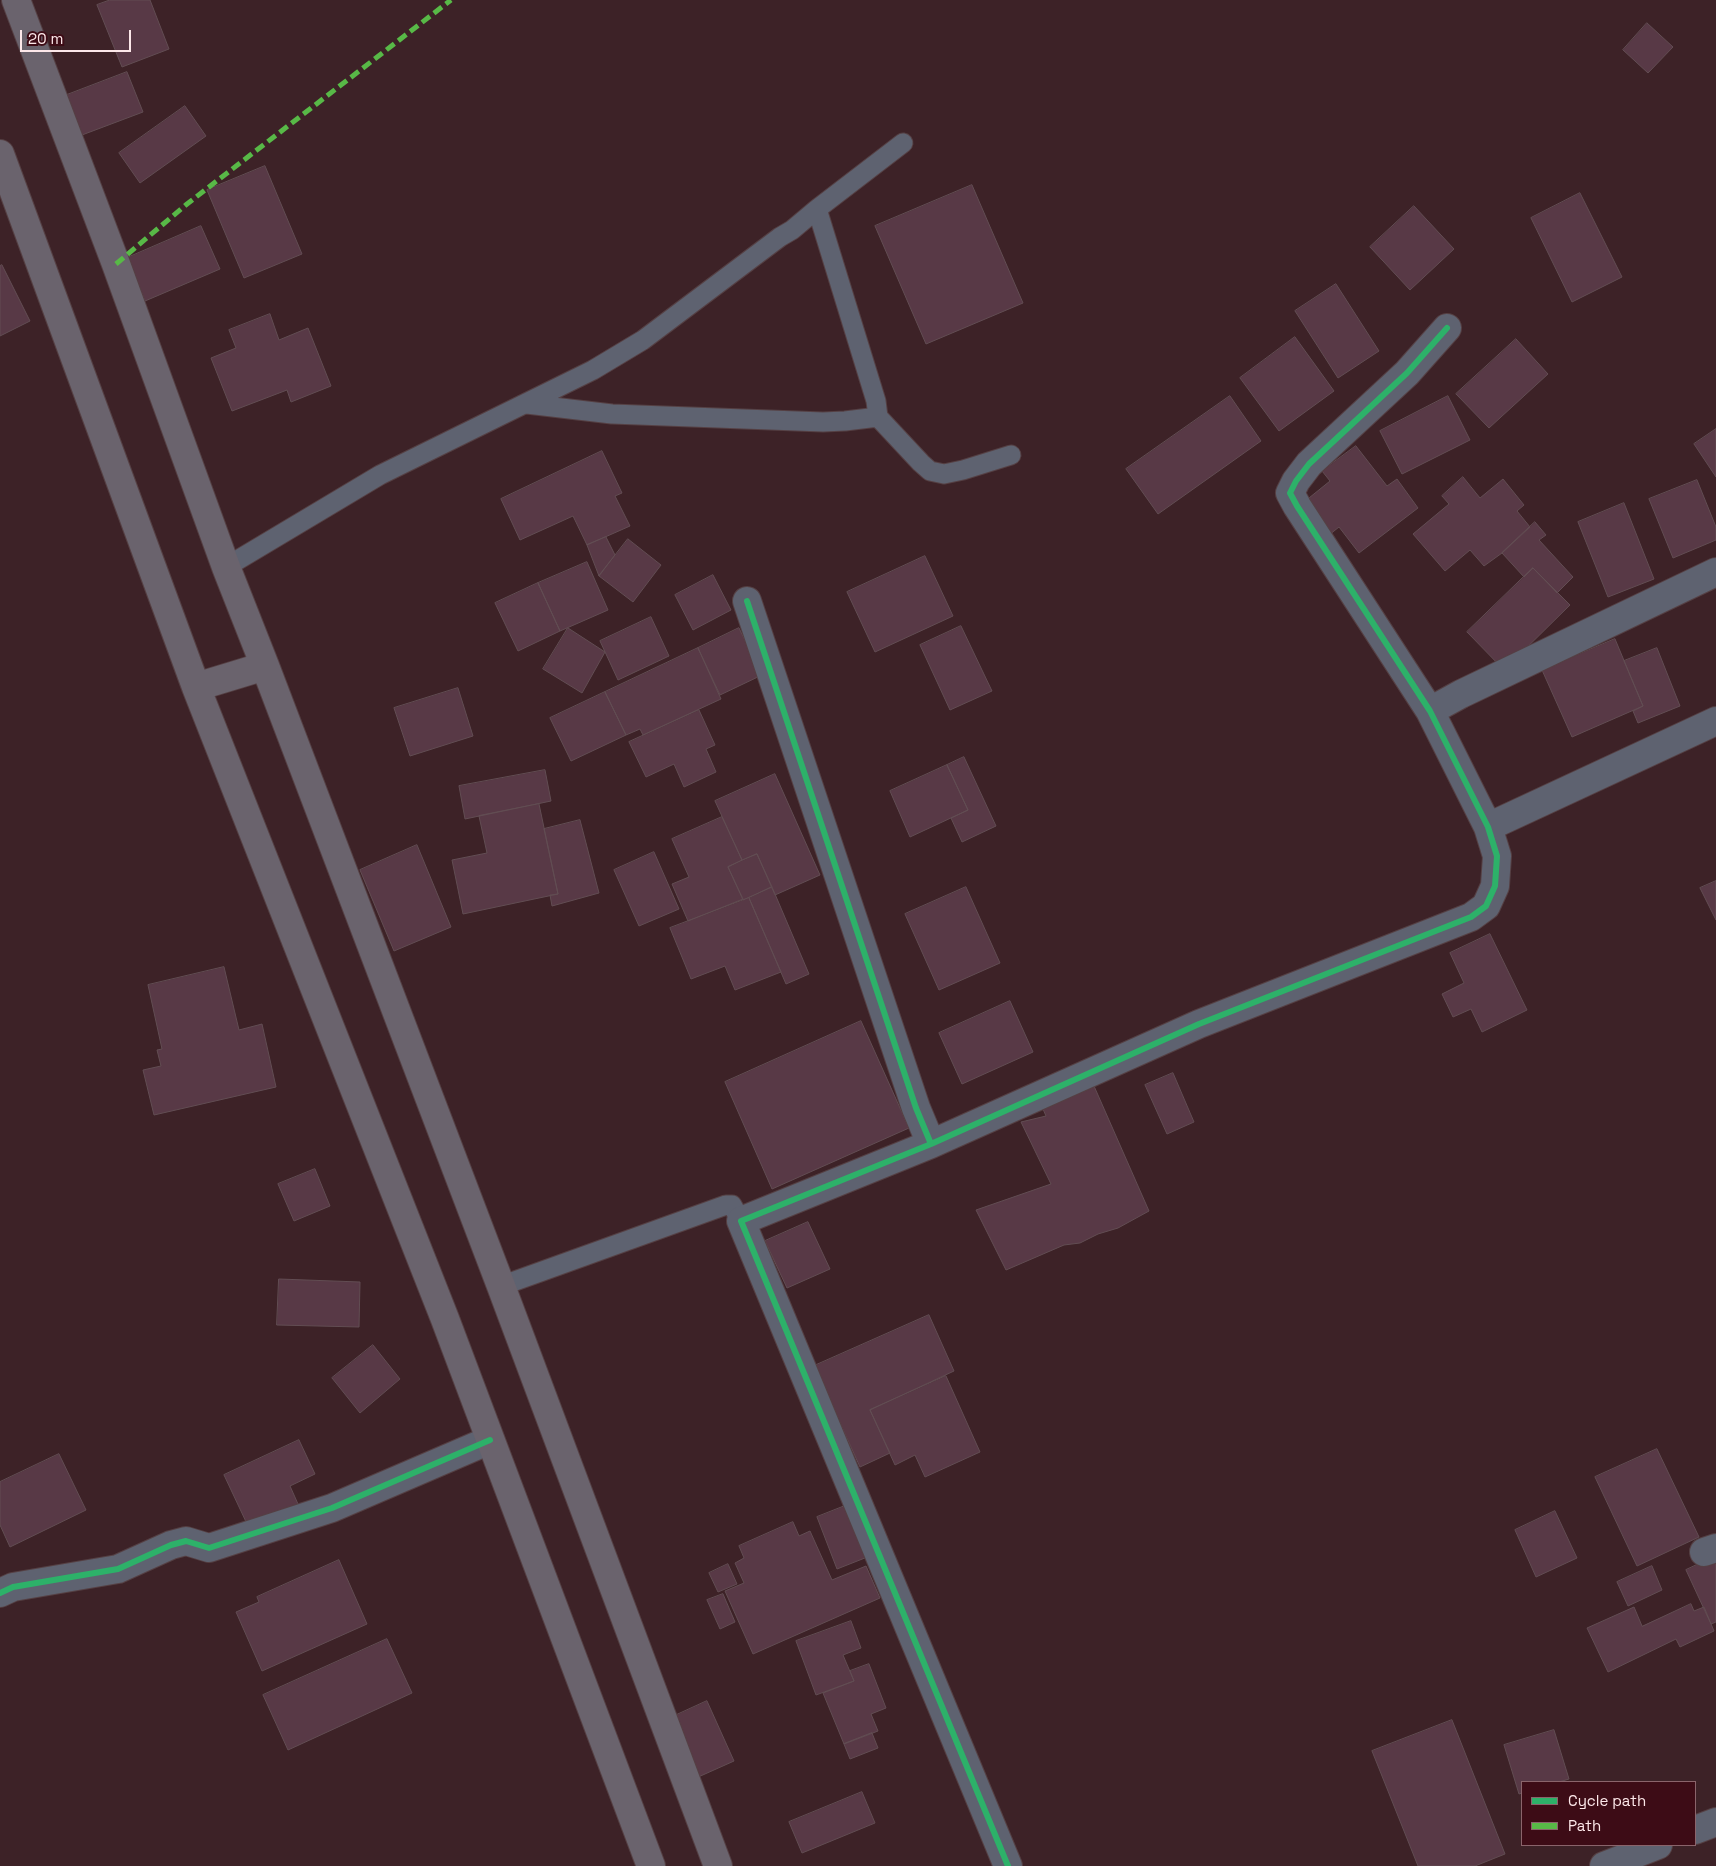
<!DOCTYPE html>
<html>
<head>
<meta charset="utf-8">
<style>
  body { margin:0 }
  #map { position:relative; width:1716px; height:1866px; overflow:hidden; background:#3d2227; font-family:"Space Grotesk",sans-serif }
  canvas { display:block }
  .legend { position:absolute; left:1521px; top:1781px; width:175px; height:65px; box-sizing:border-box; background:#3d0c16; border:1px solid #8a646b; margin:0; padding:6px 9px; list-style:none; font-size:15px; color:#fde8ea }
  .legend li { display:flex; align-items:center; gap:10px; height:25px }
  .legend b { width:25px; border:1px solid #8a646b }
  .scale { position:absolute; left:20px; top:30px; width:111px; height:22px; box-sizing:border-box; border:2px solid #fde8ea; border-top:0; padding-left:6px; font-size:15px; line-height:18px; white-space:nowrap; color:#fde8ea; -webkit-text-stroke:4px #3d0c16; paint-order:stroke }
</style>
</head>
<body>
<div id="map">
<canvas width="1716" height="1866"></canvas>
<ul class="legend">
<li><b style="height:6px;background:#2db169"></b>Cycle path</li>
<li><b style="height:6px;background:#58b947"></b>Path</li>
</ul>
<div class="scale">20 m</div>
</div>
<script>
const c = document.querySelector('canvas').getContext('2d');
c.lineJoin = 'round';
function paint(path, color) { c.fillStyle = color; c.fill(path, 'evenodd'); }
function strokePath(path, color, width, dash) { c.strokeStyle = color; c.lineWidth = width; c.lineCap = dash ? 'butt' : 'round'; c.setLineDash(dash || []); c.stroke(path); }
const building = new Path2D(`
  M110,0h40l19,49 -47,18 -25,-62z
  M1647,23l26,24 -25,26 -25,-23z
  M127,72l16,40 -69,26 -15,-40z
  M185,106l21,30 -66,47 -21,-30z
  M265,166l37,88 -58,24 -37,-88z
  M972,185l51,118 -97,41 -51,-118z
  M1580,193l42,84 -50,25 -41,-84z
  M1414,206l40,43 -44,41 -40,-43z
  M201,226l19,43 -75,32 -18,-43z
  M2,265l28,56 -30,15v-70z
  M1336,284l43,67 -41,27 -43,-67z
  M270,314l9,26 29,-12 23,58 -40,16 -4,-12 -55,21 -21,-53 25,-10 -7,-18z
  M1295,337l39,54 -55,40 -39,-53z
  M1516,339l32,35 -59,54 -33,-34z
  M1230,396l31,45 -103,73 -32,-45z
  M1448,396l22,44 -68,34 -22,-43z
  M1716,429v48l-22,-33z
  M1356,446l31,40 10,-7 21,29 -59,45 -20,-26 -10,8 -25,-33 26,-21 -8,-10z
  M602,451l20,42 -7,3 15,30 -43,19 -14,-29 -53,24 -19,-41z
  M1463,477l17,21 23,-19 21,26 -7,6 13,16 -28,26 -18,13 -14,-16 -25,21 -32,-37 36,-30 -7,-8z
  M1697,480l19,47v13l-43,18 -24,-59z
  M1624,503l30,76 -46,18 -30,-75z
  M1535,522l11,13 -7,5 34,37 -16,16 -24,-25 -9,9 -22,-24z
  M606,537l9,18 -16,21 -12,-31z
  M628,539l33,26 -28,37 -34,-26z
  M925,556l28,60 -78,36 -28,-60z
  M587,562l21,48 -48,21 -22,-48z
  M1533,568l37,37 -66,65 -37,-38z
  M713,575l18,35 -38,20 -18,-35z
  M538,583l22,48 -42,20 -23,-48z
  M651,617l18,39 -51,24 -18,-39z
  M961,626l31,65 -42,19 -30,-65z
  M568,628l37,24 -23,41 -39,-24z
  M739,628l23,47 -42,20 -22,-47z
  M1615,639l28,67 -71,31 -30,-67z
  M698,648l23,51 -78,36 -3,-6 -14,6 -21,-43z
  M1657,648l23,58 -42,17 -5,-12 10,-5 -19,-45z
  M458,688l15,48 -63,20 -16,-48z
  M605,692l21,43 -55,26 -21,-43z
  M699,710l16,35 -9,4 10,23 -32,15 -10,-23 -28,13 -17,-35z
  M964,757l32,69 -34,16 -11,-24 17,-8 -21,-45z
  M947,765l21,45 -58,27 -20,-46z
  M545,770l6,31 -86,18 -6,-33z
  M775,774l45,101 -45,20 -18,-41 -15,6 -27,-59z
  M539,804l19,90 -95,20 -11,-54 35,-7 -8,-37z
  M722,817l20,43 -14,7 15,32 -55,22 -16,-37 17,-7 -17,-38z
  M580,820l19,73 -47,13 -2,-11 8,-1 -14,-65z
  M417,845l34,82 -57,24 -34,-81z
  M654,852l25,57 -40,17 -25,-56z
  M757,854l15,33 -29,13 -15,-33z
  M1716,881v39l-16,-32z
  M772,887l37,87 -23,10 -37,-86z
  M966,887l34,76 -61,27 -34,-76z
  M749,898l32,74 -46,18 -10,-24 -34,13 -21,-51z
  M1490,934l37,76 -45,22 -11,-23 -18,8 -11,-23 22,-11 -14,-30z
  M224,967l15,63 23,-6 14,63 -122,28 -11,-45 18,-4 -4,-16 5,-1 -14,-64z
  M1010,1001l23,51 -71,32 -23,-51z
  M861,1021l48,107 -137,61 -47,-107z
  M1173,1073l21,49 -27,12 -22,-49z
  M1094,1086l55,125 -31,17 -20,6 -18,9 -16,2 -58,25 -30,-60 75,-26 -30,-62 25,-6 -3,-7z
  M315,1169l15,37 -36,15 -16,-37z
  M808,1222l22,47 -43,19 -22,-47z
  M279,1279l81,3 -1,45 -82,-2z
  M929,1315l25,56 -84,39 20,43 -30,14 -46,-101z
  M373,1345l27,34 -40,34 -28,-35z
  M946,1376l34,76 -55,25 -10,-22 -20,10 -25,-55z
  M299,1440l16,34 -25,12 8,18 -50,22 -24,-51z
  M1657,1449l42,88 -62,29 -42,-89z
  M59,1454l27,56 -76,37 -10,-22v-43z
  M855,1502l20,52 -38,15 -20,-52z
  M1555,1511l22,47 -41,19 -21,-47z
  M793,1522l6,14 11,-5 22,49 34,-14 14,32 -127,56 -28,-63 19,-8 -9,-20 9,-5 -5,-12z
  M1716,1556v66l-5,2 -25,-54z
  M339,1560l28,64 -105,47 -26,-59 23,-10 -2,-5z
  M728,1564l9,20 -19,8 -9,-19z
  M1652,1566l10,24 -34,16 -11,-24z
  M723,1594l12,28 -15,7 -13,-29z
  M1691,1604l3,7 10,-4 10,24 -34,16 -4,-8 -68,33 -21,-44 47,-21 8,19z
  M851,1621l10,27 -18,7 11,26 -38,14 -20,-54z
  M387,1639l25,54 -124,57 -25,-55z
  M869,1664l17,44 -15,6 7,17 -34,13 -21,-51 31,-12 -4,-10z
  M707,1701l27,60 -38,17 -26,-60z
  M1452,1720l53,134 -30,12h-57l-46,-115z
  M1554,1730l15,49 -10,3h-37v11l-3,1 -15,-49z
  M872,1733l6,15 -28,11 -6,-15z
  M862,1792l13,31 -73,30 -13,-31z`);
paint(building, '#583946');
strokePath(building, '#624d53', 1);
const service = new Path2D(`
  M817,209l86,-66
  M878,417l43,46 9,8 14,3 19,-4 48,-15
  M226,567l154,-92 213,-105 50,-30 137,-103 12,-7 25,-21 59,192 2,16 -33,4 -22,1 -211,-8 -85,-10
  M501,1286l225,-81h6l9,16`);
const minor = new Path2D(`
  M747,601l169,507 15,36 268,-120 272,-107 15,-11 9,-20 2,-30 -9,-29 -58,-116 -133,-205 -7,-13 6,-12 13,-17 98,-91 40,-45
  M1430,711l31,-17 255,-122
  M1488,827l228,-106
  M931,1144l-190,77 267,645
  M1704,1552l12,-4
  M0,1593l13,-6 105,-18 53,-24 15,-4 23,7 123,-40 158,-68
  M1695,1830l21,-8
  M1604,1866l54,-21`);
const trunk = new Path2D(`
  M16,0l100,264 110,303 39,99 236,620 217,580
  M0,154l196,533 249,632 206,547
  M196,687l69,-21`);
strokePath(service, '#554044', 21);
strokePath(minor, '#554044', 30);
strokePath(trunk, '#554044', 30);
strokePath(service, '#5e6270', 19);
strokePath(minor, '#5e6270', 28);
strokePath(trunk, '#6a636d', 28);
strokePath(new Path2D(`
  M116,264l71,-60 264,-204`), '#58b947', 5, [10, 5]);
strokePath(new Path2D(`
  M747,601l169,507 15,36 268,-120 272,-107 15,-11 9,-20 2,-30 -9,-29 -58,-116 -133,-205 -7,-13 6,-12 13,-17 98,-91 40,-45
  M931,1144l-190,77 267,645
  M0,1593l13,-6 105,-18 53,-24 15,-4 23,7 123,-40 158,-68`), '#2db169', 6);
</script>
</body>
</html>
